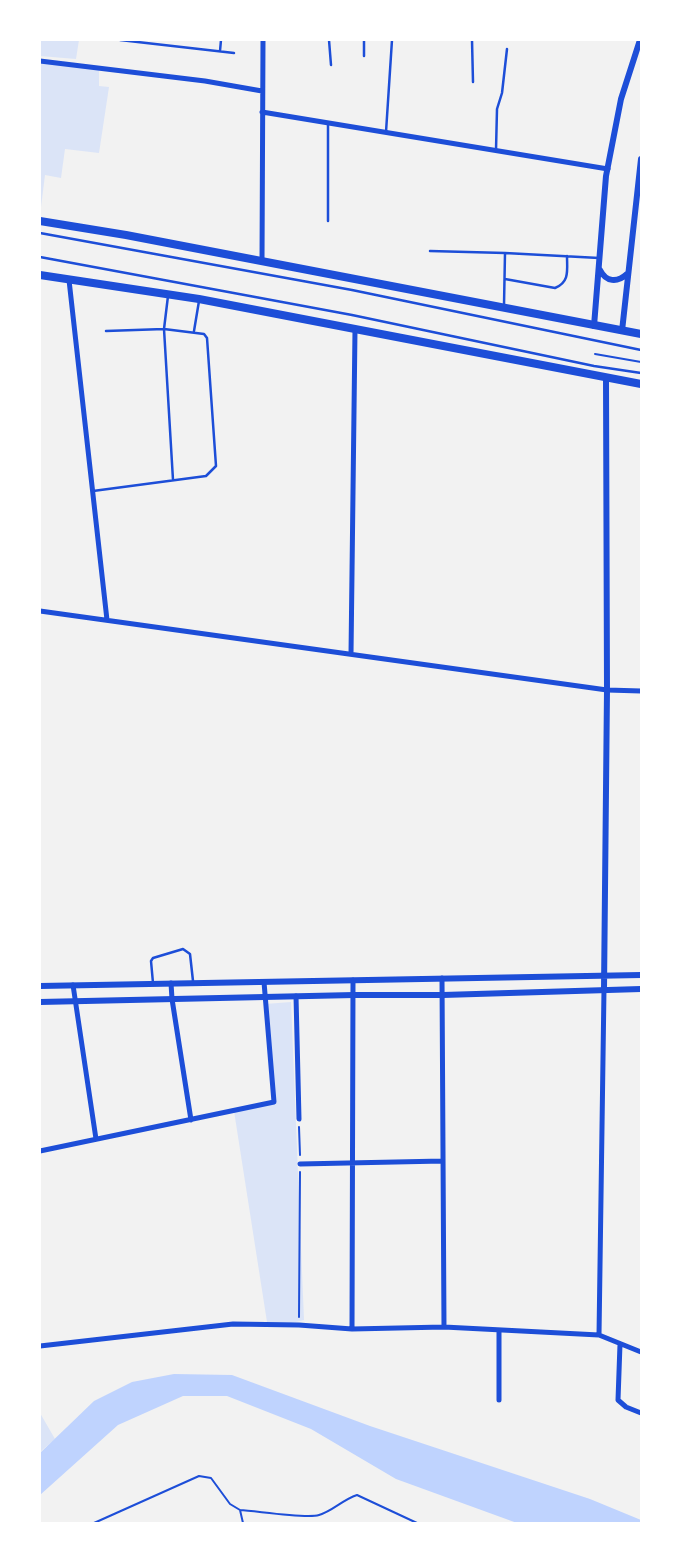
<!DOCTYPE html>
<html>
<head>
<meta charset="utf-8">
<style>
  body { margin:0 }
  #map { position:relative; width:681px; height:1563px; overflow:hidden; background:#f2f2f2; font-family:Raleway,sans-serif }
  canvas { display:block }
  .frame { position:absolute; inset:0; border:41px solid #fff; pointer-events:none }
</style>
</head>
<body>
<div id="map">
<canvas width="681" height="1563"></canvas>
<div class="frame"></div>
</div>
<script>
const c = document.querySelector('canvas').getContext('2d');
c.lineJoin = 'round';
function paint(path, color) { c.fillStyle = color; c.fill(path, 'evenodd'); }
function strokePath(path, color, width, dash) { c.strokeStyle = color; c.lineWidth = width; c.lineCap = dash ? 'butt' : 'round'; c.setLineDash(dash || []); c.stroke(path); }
paint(new Path2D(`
  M40,40h39l-3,19 -36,-3z
  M40,61l59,7v18l10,1 -10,66 -34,-4 -4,29 -16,-3 -5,40z
  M291,1002l13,318 -16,4 -21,-2 -33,-211 40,-9 -9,-98z
  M40,1413l15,26 -15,13z`), '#dbe4f7');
paint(new Path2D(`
  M174,1374l58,1 138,51 220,73 51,21v3h-124l-121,-44 -85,-50 -84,-33h-44l-65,29 -78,70v-42l54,-52 38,-19z`), '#bfd3fe');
strokePath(new Path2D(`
  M595,354l46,8
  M299,1127l1,28
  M299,1317l1,-145
  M240,1510l3,13
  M94,1523l105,-47 12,2 19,26 10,6c17,1 66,9 79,5 14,-4 23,-15 38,-20l60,28`), '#1d4ed8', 2);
strokePath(new Path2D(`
  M120,40l114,13
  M329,40l2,25
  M364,40v16
  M472,40l1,42
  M220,51l1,-11
  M386,132l6,-92
  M496,150l1,-41 5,-16 5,-44
  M328,221v-97
  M40,233l312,57 289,60
  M430,251l75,2
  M40,257l312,58 242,51 47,7
  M505,279l50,9c15,-6 12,-18 12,-32
  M168,296l-4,33 9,151
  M504,305l1,-52 94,5
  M194,331l5,-30
  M93,491l113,-15 10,-10 -9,-128 -3,-4 -40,-5 -58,2
  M153,983l-2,-22 2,-3 30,-9 7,5 3,27`), '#1d4ed8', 2.5);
strokePath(new Path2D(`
  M40,61l165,20 57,10
  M262,112l346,57
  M262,261l1,-221
  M69,280l38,340
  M40,611l567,79 34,1
  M351,654l4,-324
  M442,978l2,349
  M171,983l1,16 19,121
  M73,985l23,154
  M296,996l3,123
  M40,1151l234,-49 -10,-120
  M300,1164l143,-3
  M352,1329l1,-349
  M499,1330v70
  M599,1335l5,-346
  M620,1344l-2,56 8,7 15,6
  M40,1346l193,-22 66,1 53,4 92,-2 155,8 42,17`), '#1d4ed8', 5);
strokePath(new Path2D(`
  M600,270c6,12 17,13 27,4
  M594,326l12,-150 15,-77 19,-59
  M622,331l19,-172
  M40,986l601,-11
  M604,989l3,-299 -1,-312
  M40,1002l314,-7h89l198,-6`), '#1d4ed8', 6);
strokePath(new Path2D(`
  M40,221l86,14 515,99
  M40,275l159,24 442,85`), '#1d4ed8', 8);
</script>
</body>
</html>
